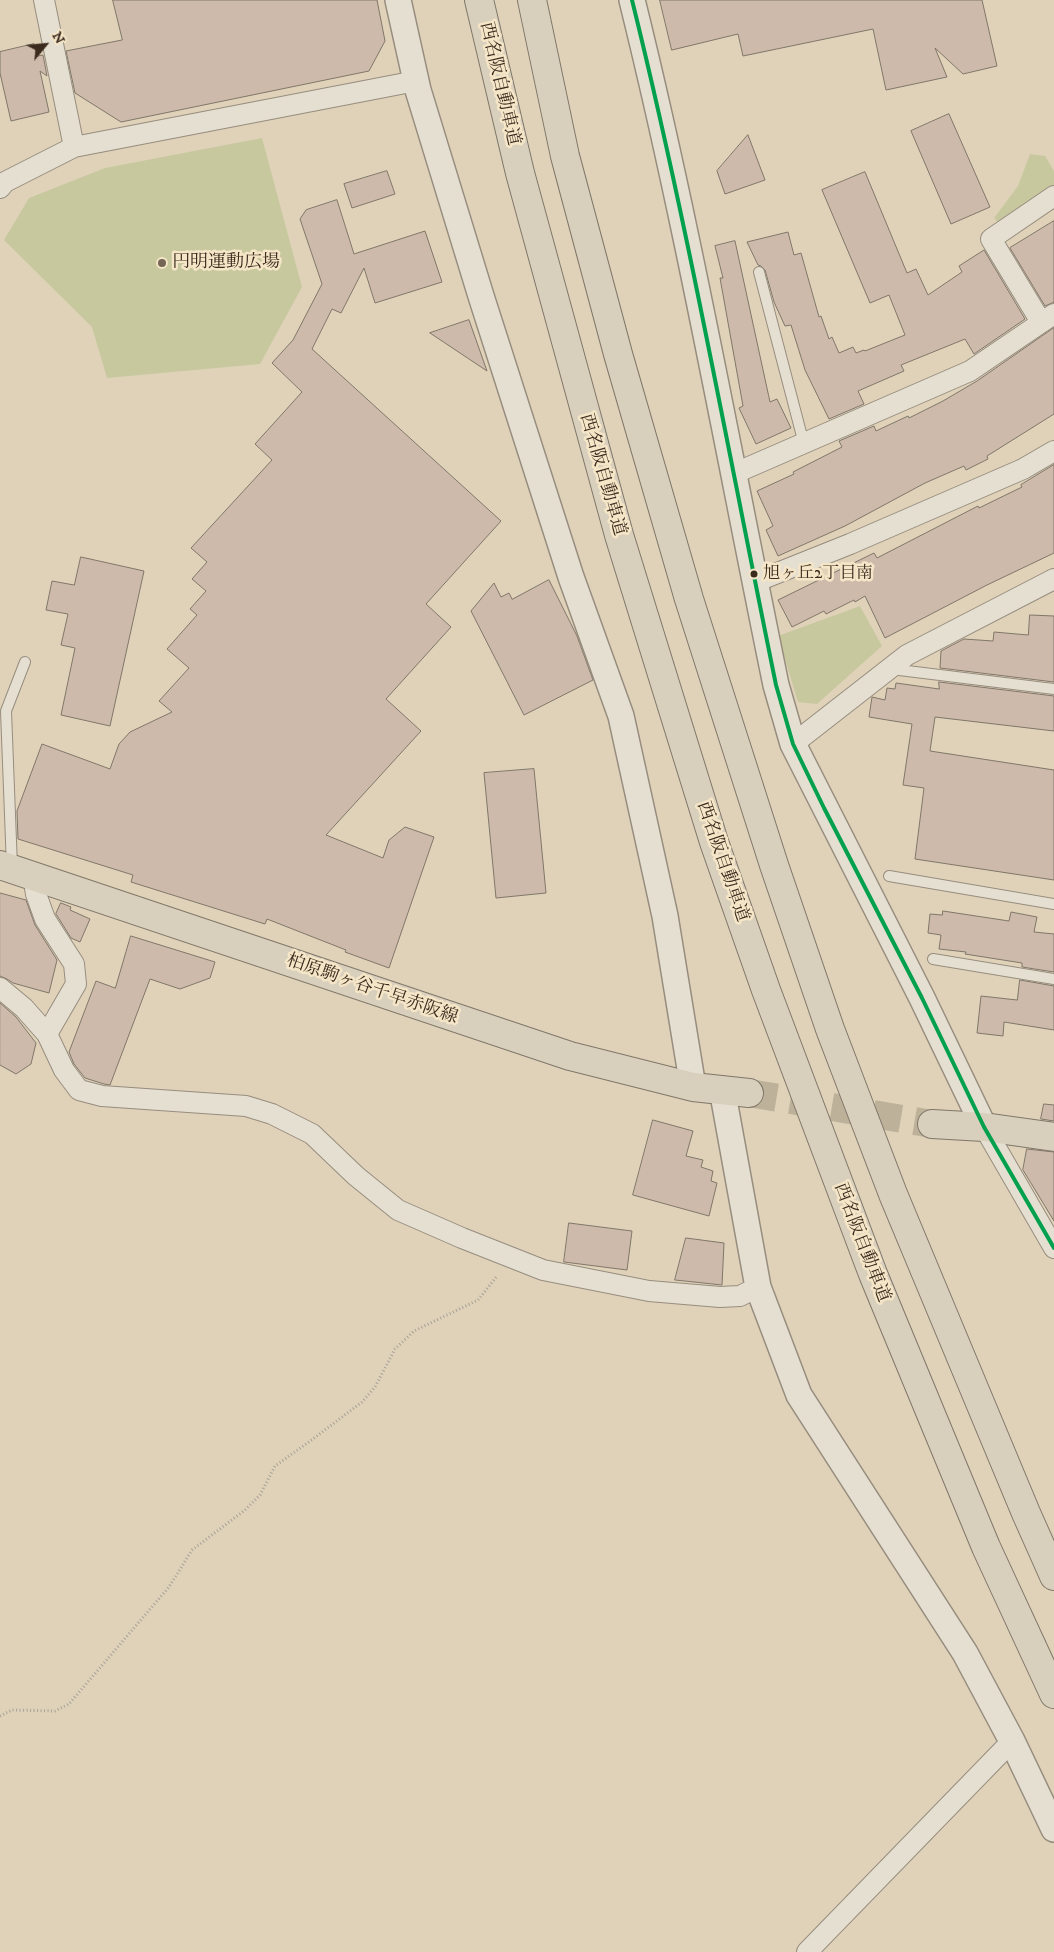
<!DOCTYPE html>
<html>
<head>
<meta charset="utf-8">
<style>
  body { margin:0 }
  #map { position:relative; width:1054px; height:1952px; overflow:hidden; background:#dfd2b9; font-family:"IM FELL DW Pica",serif }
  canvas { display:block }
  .north { position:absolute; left:20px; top:20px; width:50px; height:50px; -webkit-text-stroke:4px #f5e6c7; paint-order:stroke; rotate:62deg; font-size:14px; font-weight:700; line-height:20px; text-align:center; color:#3b2b1f }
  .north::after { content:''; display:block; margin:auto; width:18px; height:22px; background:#3b2b1f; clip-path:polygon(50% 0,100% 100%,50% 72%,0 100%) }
</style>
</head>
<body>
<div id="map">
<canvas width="1054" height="1952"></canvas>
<div class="north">N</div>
</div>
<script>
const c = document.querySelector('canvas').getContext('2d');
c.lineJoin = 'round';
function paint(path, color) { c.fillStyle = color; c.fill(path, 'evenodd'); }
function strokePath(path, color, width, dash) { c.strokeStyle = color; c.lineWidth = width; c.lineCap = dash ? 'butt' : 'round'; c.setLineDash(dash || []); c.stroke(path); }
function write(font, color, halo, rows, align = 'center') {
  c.font = font + ' "IM FELL DW Pica","Noto Serif JP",serif'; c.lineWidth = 5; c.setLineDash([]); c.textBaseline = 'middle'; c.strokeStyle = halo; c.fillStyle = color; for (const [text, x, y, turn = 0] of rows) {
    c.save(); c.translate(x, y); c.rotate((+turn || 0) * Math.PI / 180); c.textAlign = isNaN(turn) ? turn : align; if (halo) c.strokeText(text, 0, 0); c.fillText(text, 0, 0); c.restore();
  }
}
paint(new Path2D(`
  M262,138l40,149 -42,77 -153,14 -15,-51 -88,-87 25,-42 76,-30z
  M1030,154l15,2 9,15v17l-55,35 -5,-5 24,-32z
  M860,606l22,40 -65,58 -19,-2 -20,-66z`), '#c8c89f');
const building = new Path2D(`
  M113,0h264l8,41 -16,30 -248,51 -46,-29 -9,-42 56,-11z
  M660,0h322l15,66 -34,8 -28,-26 12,29 -61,13 -13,-61 -130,27 -5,-22 -66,16z
  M34,44l3,12 6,-1 4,21 -7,-5 9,41 -38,9 -11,-48v-21z
  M949,114l41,93 -39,17 -40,-93z
  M748,135l17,45 -40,14 -8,-23z
  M387,171l8,23 -43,14 -8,-24z
  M865,172l42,101 9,-4 12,26 34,-23 -3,-6 25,-16 41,69 -51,35 -9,-15 -64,26 3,6 -46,20 6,13 -35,15 -24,-49 -14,-45 -6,1 -11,-24 -9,-32 -4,-4 -3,-1 -11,-23 41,-10 6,23 7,-2 18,64 2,-1 8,23 3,-2 7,16 14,-6 3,6 8,-3 1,1 40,-16 -16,-40 -19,8 -48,-113z
  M337,200l17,54 71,-23 17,51 -67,21 -11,-35 -23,45 -9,-4 -20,40 189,172 -75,83 25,23 -65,72 35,32 -95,104 57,23 6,-18 16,-13 29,10 -45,131 -44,-16 1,-2 -79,-31 -2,5 -134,-42 2,-7 -115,-36 -1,-28 25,-67 68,25 9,-25 11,-12 42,-20 -13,-11 30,-33 -22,-19 30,-34 -7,-6 16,-18 -14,-12 15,-17 -16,-14 81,-88 -17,-16 47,-52 -30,-29 21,-23 29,-56 -22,-65 6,-9z
  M1054,221v81l-9,4 -35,-58z
  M735,241l35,161 7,-3 14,29 -35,16 -17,-36 4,-2 -23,-128h3l-8,-32z
  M469,320l18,51 -57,-38z
  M1054,328v86l-67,42 1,3 -22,11 -2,-4 -39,17 -80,43 -67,30 -12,-26 7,-4 -16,-35 37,-17 -1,-2 49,-25 -3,-6 35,-15 2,5 32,-15 1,2 34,-17 34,-20z
  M1054,465v88l-67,32 -102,53 -20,-42 -10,6 -1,-2 -28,14 -2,-3 -32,16 -14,-27 96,-47 3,5 101,-52 1,2 43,-21 -1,-2z
  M81,557l63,14 -34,155 -49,-11 14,-67 -14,-3 7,-31 -22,-4 6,-29 22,4z
  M549,580l28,56 16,44 -69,35 -53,-104 23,-28 7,14 8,-4 3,6z
  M1030,615l24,1v66l-114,-14 1,-17 23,-12 29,2 1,-9 34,3z
  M939,682l115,14v35l-119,-14 -5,34 124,19v110l-139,-21 9,-71 -21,-3 9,-61 -43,-7 3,-20 13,3 2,-12 8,1 1,-6 43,6z
  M534,769l12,124 -50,5 -12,-125z
  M0,893l26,7 9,25 22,35 -8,33 -36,-10 -6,-4 -7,-3z
  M61,903l10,4 -1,3 20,9 -10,23 -9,-4 -15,-24z
  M943,911l66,10 2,-9 26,5 -3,15 20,2v38l-32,-5v-4l-57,-9 1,-2 -27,-3 2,-14 -13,-2 2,-19 12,1z
  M131,936l84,26 -5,16 -30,11 -30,-10 -40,106 -6,-1 -19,-6 -11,-14 -5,-12 27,-71 19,7z
  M1020,980l34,6v44l-50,-8 -1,14 -26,-3 4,-37 36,4z
  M0,1003l16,14 20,26 -5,21 -15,10 -16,-9z
  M1044,1104l10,1v16l-13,-2z
  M653,1120l40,11 -7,25 17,4 -2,7 12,4 -2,10 6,2 -8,33 -76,-21z
  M1027,1149l27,3v69l-31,-51z
  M569,1223l63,8 -5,39 -63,-8z
  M686,1238l38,5 -2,42 -47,-5z`);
paint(building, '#cdbaab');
strokePath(building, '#807769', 1);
strokePath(new Path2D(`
  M749,1093l183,31`), '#beb19a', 28, [28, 14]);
const service = new Path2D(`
  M759,272l45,172
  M891,669l163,20
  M12,867l-6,-156 19,-49
  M889,876l165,28
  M933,959l121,20`);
const minor = new Path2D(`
  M44,0l30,147
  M0,188l5,-6 69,-35 342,-66
  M1041,322l-50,-83 63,-43
  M733,474l237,-103 84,-57
  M755,582l95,-38 173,-75 31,-18
  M793,744l114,-89 147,-76
  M33,876l3,18 9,25 29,45 2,20 -29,50
  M0,988l24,20 23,26 17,36 15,20 23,6 144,10 26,8 40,20 44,42 42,34 64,28 81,32 106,21 71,6 20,-1 18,-9
  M984,1127l70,121
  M807,1952l205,-211`);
const tertiary = new Path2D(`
  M398,0l20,90 63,206 90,281 50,139 44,200 28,171
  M632,0c56,226 97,456 144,685l17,59 129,254 62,129
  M722,1089l36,198 41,108 166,258 47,88 42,88`);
const primary = new Path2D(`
  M0,865l570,191 123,31 56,6
  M932,1124l52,3 70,10`);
const motorway = new Path2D(`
  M479,0l41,173 99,362 95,307 52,148 107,284 113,273 68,147
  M532,0l33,156 53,198 71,245 85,266 56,164 63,165 133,319 28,63`);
strokePath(service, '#978d7e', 12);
strokePath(minor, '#978d7e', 22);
strokePath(tertiary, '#978d7e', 28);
strokePath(primary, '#807769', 30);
strokePath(motorway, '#807769', 30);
strokePath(new Path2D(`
  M0,1716l12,-6 43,1 14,-7 100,-117 23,-37 53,-40 15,-15 15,-29 38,-27 49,-37 13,-15 20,-38 19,-18 64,-31 19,-24`), '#a8a297', 3, [1, 2.5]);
strokePath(service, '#e5dfd2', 10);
strokePath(minor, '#e5dfd2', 20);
strokePath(tertiary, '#e5dfd2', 25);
strokePath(primary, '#d9cfbd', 28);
strokePath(motorway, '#d9cfbd', 28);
strokePath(new Path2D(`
  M632,0c56,226 97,456 144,685l17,59 31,64 98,190 62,129 70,121`), '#03a04e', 4);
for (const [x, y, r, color] of [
  [162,263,5,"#746555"],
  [754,574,4.5,"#3b2b1f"]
]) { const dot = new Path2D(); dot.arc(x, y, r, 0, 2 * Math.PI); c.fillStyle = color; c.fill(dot); strokePath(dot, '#f5e6c7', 2); }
write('17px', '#3b2b1f', '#f5e6c7', [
  ["旭ヶ丘2丁目南",763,574]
], 'left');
write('18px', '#3b2b1f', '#f5e6c7', [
  ["西名阪自動車道",499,84,77],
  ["西名阪自動車道",602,475,74],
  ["西名阪自動車道",722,862,71],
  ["柏原駒ヶ谷千早赤阪線",372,990,19],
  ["西名阪自動車道",861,1243,69]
]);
write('18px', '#3b2b1f', '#f5e6c7', [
  ["円明運動広場",172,263]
], 'left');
</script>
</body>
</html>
